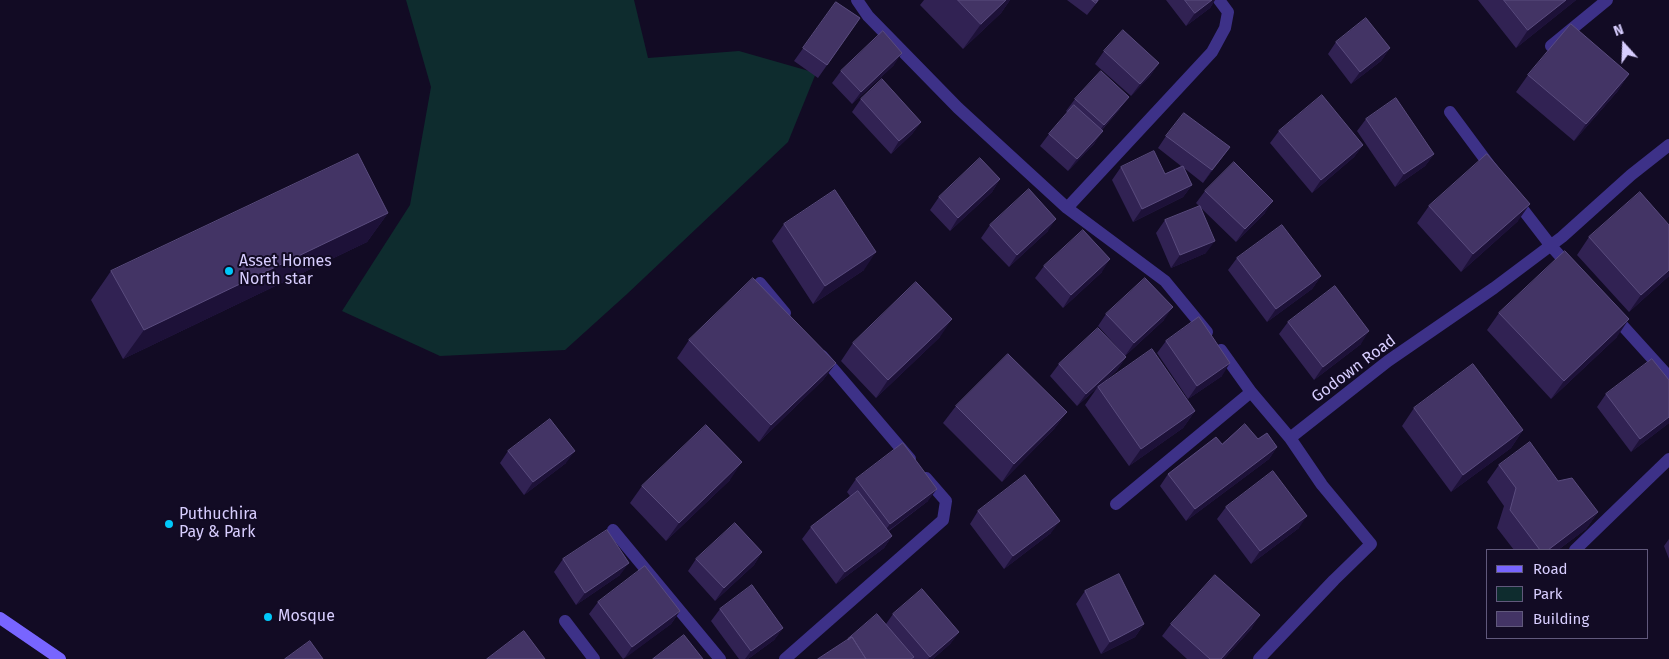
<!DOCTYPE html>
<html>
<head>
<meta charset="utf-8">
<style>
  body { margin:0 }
  #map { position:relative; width:1669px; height:659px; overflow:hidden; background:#120b24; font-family:"Fira Sans",sans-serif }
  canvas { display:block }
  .legend { position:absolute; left:1486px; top:549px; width:162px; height:90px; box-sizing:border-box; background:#120b24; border:1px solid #61597c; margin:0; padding:6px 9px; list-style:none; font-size:15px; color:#d8ceff }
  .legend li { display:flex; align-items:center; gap:10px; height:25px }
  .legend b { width:25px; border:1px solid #61597c }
  .north { position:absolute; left:1599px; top:20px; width:50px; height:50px; -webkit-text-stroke:4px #120b24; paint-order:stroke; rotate:340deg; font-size:14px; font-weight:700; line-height:20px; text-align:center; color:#d8ceff }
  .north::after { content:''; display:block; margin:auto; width:18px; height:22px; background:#d8ceff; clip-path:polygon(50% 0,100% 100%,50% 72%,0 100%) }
</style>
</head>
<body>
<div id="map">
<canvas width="1669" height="659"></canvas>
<ul class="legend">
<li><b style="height:6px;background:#7865ff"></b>Road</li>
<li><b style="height:14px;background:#0e2c2e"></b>Park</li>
<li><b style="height:14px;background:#433465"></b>Building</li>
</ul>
<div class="north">N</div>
</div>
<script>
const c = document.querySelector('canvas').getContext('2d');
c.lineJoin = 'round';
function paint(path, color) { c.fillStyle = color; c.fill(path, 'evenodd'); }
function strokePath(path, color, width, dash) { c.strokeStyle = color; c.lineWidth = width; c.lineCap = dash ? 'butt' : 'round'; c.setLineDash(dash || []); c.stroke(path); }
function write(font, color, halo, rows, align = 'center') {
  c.font = font + ' "Fira Sans",sans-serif'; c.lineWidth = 4; c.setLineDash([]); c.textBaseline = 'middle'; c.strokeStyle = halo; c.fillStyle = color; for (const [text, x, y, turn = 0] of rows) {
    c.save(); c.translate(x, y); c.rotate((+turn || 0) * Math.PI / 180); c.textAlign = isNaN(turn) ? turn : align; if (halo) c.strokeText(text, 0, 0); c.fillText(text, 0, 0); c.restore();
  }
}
paint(new Path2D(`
  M406,0h228l14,58 91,-7 77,22 -28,69 -161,152 -62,56 -125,6 -98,-45 68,-106 21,-118z`), '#0e2c2e');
strokePath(new Path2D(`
  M857,0l11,16 90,92 109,100 98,73 42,51
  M1551,46l56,-46
  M1450,112l43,58
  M1514,198l37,48 20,22
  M1067,208l145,-156 13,-24 3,-16 -9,-12
  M760,283l25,30
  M1612,314l57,63
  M1221,350l30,42 39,46
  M822,356l88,103
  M1116,504l135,-112
  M613,530l107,129
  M1575,550l94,-91
  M565,621l29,38
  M785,659l158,-139 3,-19 -20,-23
  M1259,659l75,-79 37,-36 -49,-59 -32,-47 98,-77 106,-73 68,-51 69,-62 38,-30`), '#3d3188', 12);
strokePath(new Path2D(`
  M0,618l60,41`), '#7865ff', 12);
paint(new Path2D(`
  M924,0h86l-9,13 -38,36 -43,-44z
  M1067,0h32l-12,15z
  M1166,0h49l-5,8 -24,18z
  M1478,0h98l-60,48z
  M836,2l24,16 -42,60 -24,-17z
  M1336,42l54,6 -9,13 -30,23 -23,-30z
  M1104,51l55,12 -9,13 -19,20 -36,-32z
  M894,65l-42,39 -20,-21 9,-12z
  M1629,74l-12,18 -43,49 -58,-49 12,-17z
  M861,99l60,23 -9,12 -21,20 -39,-42z
  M1075,99l45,10 -18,21 -8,14 -26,27 -28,-25 9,-12 19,-21 -2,-2z
  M1366,119l68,35 -9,12 -30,21 -38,-56z
  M1279,131l84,14 -9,12 -42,36 -42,-50z
  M1166,136l64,11 -27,36 -19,-15 8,17 -9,12 -50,25 -21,-42 9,-13 44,7 16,-8 -23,-18z
  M1000,179l-8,13 -42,39 -20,-21 9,-13z
  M1205,191l60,22 -29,29 -35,-34 5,45 -35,15 -15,-35 9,-13 34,-14 -3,-3z
  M1429,206l89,15 -57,51 -44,-49z
  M388,213l-21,29 -244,117 -32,-59 20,-29z
  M784,224l80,46 -51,34 -41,-63z
  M990,225l58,6 -39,36 -28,-29z
  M1669,225v51l-40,36 -52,-57 12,-18z
  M1237,258l84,18 -9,13 -45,33 -39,-52z
  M1044,266l58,6 -39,36 -28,-30z
  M1499,313l118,24 -66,62 -64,-69z
  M1106,314l58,6 -39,36 -27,-30z
  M1288,322l73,22 -47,36 -35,-46z
  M940,337l-64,61 -35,-37 12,-18z
  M689,340l147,23 -13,17 -64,62 -82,-84z
  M1166,341l56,35 -34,23 -31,-46z
  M1126,357l-9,13 -18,17 96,24 -12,17 -54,38 -44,-61 12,-17 -20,18 -27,-30 9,-12z
  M1606,394l63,29 -38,29 -34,-45z
  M956,406l111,6 -13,17 -52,53 -59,-59z
  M1414,408l109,22 -12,18 -60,44 -49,-66z
  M1258,439l19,8 -8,12 -83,62 -26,-35 8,-12 54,-30z
  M508,451l58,12 -42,32 -24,-32z
  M1499,465l59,16 40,31 -12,17 -28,21h-44l-17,-22 7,-22 -17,-24z
  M856,479l72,22 -39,30 3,5 -8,12 -48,36 -34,-45 9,-12 39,-31 -3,-4z
  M730,480l-64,61 -36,-38 12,-17z
  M1226,507l73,21 -48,36 -34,-45z
  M978,511l73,22 -47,36 -34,-45z
  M1669,539v20l-5,-13z
  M762,552l-8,13 -39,36 -27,-30 8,-12z
  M563,559l57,16 -44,30 -22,-33z
  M1085,591l59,33 -9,13 -34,17 -25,-50z
  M598,602l82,9 -9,13 -48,35 -34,-45z
  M720,609l63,19 -9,12 -26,19h-9l-28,-38z
  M893,614l66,18 -9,12 -17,15h-115l28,-18 2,-2 38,-15z
  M1171,624l81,4 -28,31h-37l-25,-23z`), '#312253');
paint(new Path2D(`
  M1006,0h4l-9,13 -38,36 18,-25z
  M1212,0h3l-5,8 -24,18 9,-13z
  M1566,0h10l-60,48 12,-18z
  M1390,48l-9,13 -30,23 9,-12z
  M902,53l-8,12 -42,39 9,-12z
  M1159,63l-9,13 -19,20 9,-12z
  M1629,74l-12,18 -43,49 12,-17z
  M1129,97l-9,12 -25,28 9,-12z
  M921,122l-9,12 -21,20 8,-13z
  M1103,131l-9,13 -26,27 9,-12z
  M1363,145l-9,12 -42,36 9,-13z
  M1230,147l-27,36 9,-13z
  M1434,154l-9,12 -30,21 9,-13z
  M1000,179l-8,13 -42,39 8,-13z
  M1192,185l-9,12 -50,25 9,-13z
  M1273,201l-8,12 -29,29 9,-13z
  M1530,204l-12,17 -57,51 12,-18z
  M388,213l-21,29 -244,117 21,-29z
  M1056,219l-8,12 -39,36 8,-12z
  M1215,241l-9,12 -35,15 9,-13z
  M876,252l-12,18 -51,34 12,-18z
  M1110,259l-8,13 -39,36 8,-13z
  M1669,270v6l-40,36 12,-17z
  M1321,276l-9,13 -45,33 9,-13z
  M1173,307l-9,13 -39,36 9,-13z
  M952,319l-12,18 -64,61 12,-18z
  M1629,319l-12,18 -66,62 13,-18z
  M1369,331l-8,13 -47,36 9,-13z
  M1126,357l-9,13 -40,36 9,-12z
  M836,363l-13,17 -64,62 12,-17z
  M1230,363l-8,13 -34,23 9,-13z
  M1195,411l-12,17 -54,38 12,-17z
  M1067,412l-13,17 -52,53 12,-18z
  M1669,417v6l-38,29 9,-13z
  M1523,430l-12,18 -60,44 12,-17z
  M1277,447l-8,12 -83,62 9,-12z
  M575,451l-9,12 -42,32 9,-13z
  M742,462l-12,18 -64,61 13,-18z
  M937,489l-9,12 -47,35 9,-12z
  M1598,512l-12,17 -28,21h-10z
  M1307,516l-8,12 -48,36 9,-13z
  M1060,521l-9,12 -47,36 9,-13z
  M892,536l-8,12 -48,36 9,-12z
  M762,552l-8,13 -39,36 9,-13z
  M629,563l-9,12 -44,30 9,-12z
  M680,611l-9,13 -47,35 8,-12z
  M1260,615l-8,13 -28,31h-3z
  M1144,624l-9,13 -34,17 9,-12z
  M783,628l-9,12 -26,19h-3l6,-8z
  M959,632l-9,12 -17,15h-5l2,-2z`), '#1d1138');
const building = new Path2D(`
  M958,0h48l-25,24z
  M1092,0h6l-2,3z
  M1185,0h27l-17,13z
  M1504,0h62l-38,30z
  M836,2l24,16 -33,47 -24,-17z
  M1366,18l24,30 -30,24 -24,-30z
  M1571,24l58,50 -43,50 -58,-49z
  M1123,30l36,33 -19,21 -36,-33z
  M883,31l19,22 -41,39 -20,-21z
  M1101,71l28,26 -25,28 -29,-26z
  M882,79l39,43 -22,19 -38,-42z
  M1322,95l41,50 -42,35 -42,-49z
  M1396,98l38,56 -30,20 -38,-55z
  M1074,105l29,26 -26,28 -28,-25z
  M1184,113l46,34 -18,23 -46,-34z
  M1154,151l11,23 18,-8 9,19 -50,24 -21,-42z
  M358,154l30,59 -244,117 -33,-59z
  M1487,154l43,50 -57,50 -44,-48z
  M980,158l20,21 -42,39 -19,-21z
  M1234,162l39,39 -28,28 -40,-38z
  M1029,189l27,30 -39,36 -27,-30z
  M835,190l41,62 -51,34 -41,-62z
  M1640,192l29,33v45l-28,25 -52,-58z
  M1200,206l15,35 -35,14 -15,-35z
  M1282,225l39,51 -45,33 -39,-51z
  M1083,230l27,29 -39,36 -27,-29z
  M1565,251l64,68 -65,62 -65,-68z
  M753,278l83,85 -65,62 -82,-85z
  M1145,278l28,29 -39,36 -28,-29z
  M916,282l36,37 -64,61 -35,-37z
  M1335,286l34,45 -46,36 -35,-45z
  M1199,317l31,46 -33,23 -31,-45z
  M1098,328l28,29 -40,37 -27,-30z
  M1152,349l43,62 -54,38 -43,-62z
  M1008,354l59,58 -53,52 -58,-58z
  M1652,359l17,21v37l-29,22 -34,-45z
  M1473,364l50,66 -60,45 -49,-67z
  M550,419l25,32 -42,31 -25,-31z
  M1245,424l13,15 9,-6 10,14 -82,62 -27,-35 48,-37 6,7z
  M706,425l36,37 -63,61 -37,-37z
  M1530,442l28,39 14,-3 26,34 -50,38h-8l-30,-40 6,-22 -17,-23z
  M903,443l34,46 -47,35 -34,-45z
  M1273,471l34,45 -47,35 -34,-44z
  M1025,475l35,46 -47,35 -35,-45z
  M858,491l34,45 -47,36 -34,-45z
  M735,523l27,29 -38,36 -28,-29z
  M607,530l22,33 -44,30 -22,-34z
  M645,566l35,45 -48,36 -34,-45z
  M1119,574l25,50 -34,18 -25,-51z
  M1215,575l45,40 -39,44h-11l-39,-35z
  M752,585l31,43 -32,23 -31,-42z
  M922,589l37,43 -29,25 -37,-43z
  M877,614l37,43 -3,2h-45l-14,-22 -4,3v-1z
  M524,631l21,28h-58z
  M684,635l19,24h-50z
  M852,637l14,22h-48z
  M310,641l13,18h-38z`);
paint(building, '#433465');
strokePath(building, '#5a4c7e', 1);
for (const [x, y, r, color] of [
  [229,271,5,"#00c8f9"],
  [169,524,5,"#00c8f9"],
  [268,617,5,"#00c8f9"]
]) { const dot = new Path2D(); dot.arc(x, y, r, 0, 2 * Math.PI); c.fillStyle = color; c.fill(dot); strokePath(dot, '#120b24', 2); }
write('16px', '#d8ceff', '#120b24', [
  ["Asset Homes",239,262],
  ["North star",239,280],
  ["Puthuchira",179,515],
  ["Pay & Park",179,533],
  ["Mosque",278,617]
], 'left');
write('16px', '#d8ceff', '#120b24', [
  ["Godown Road",1354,369,-37]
]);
</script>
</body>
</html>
